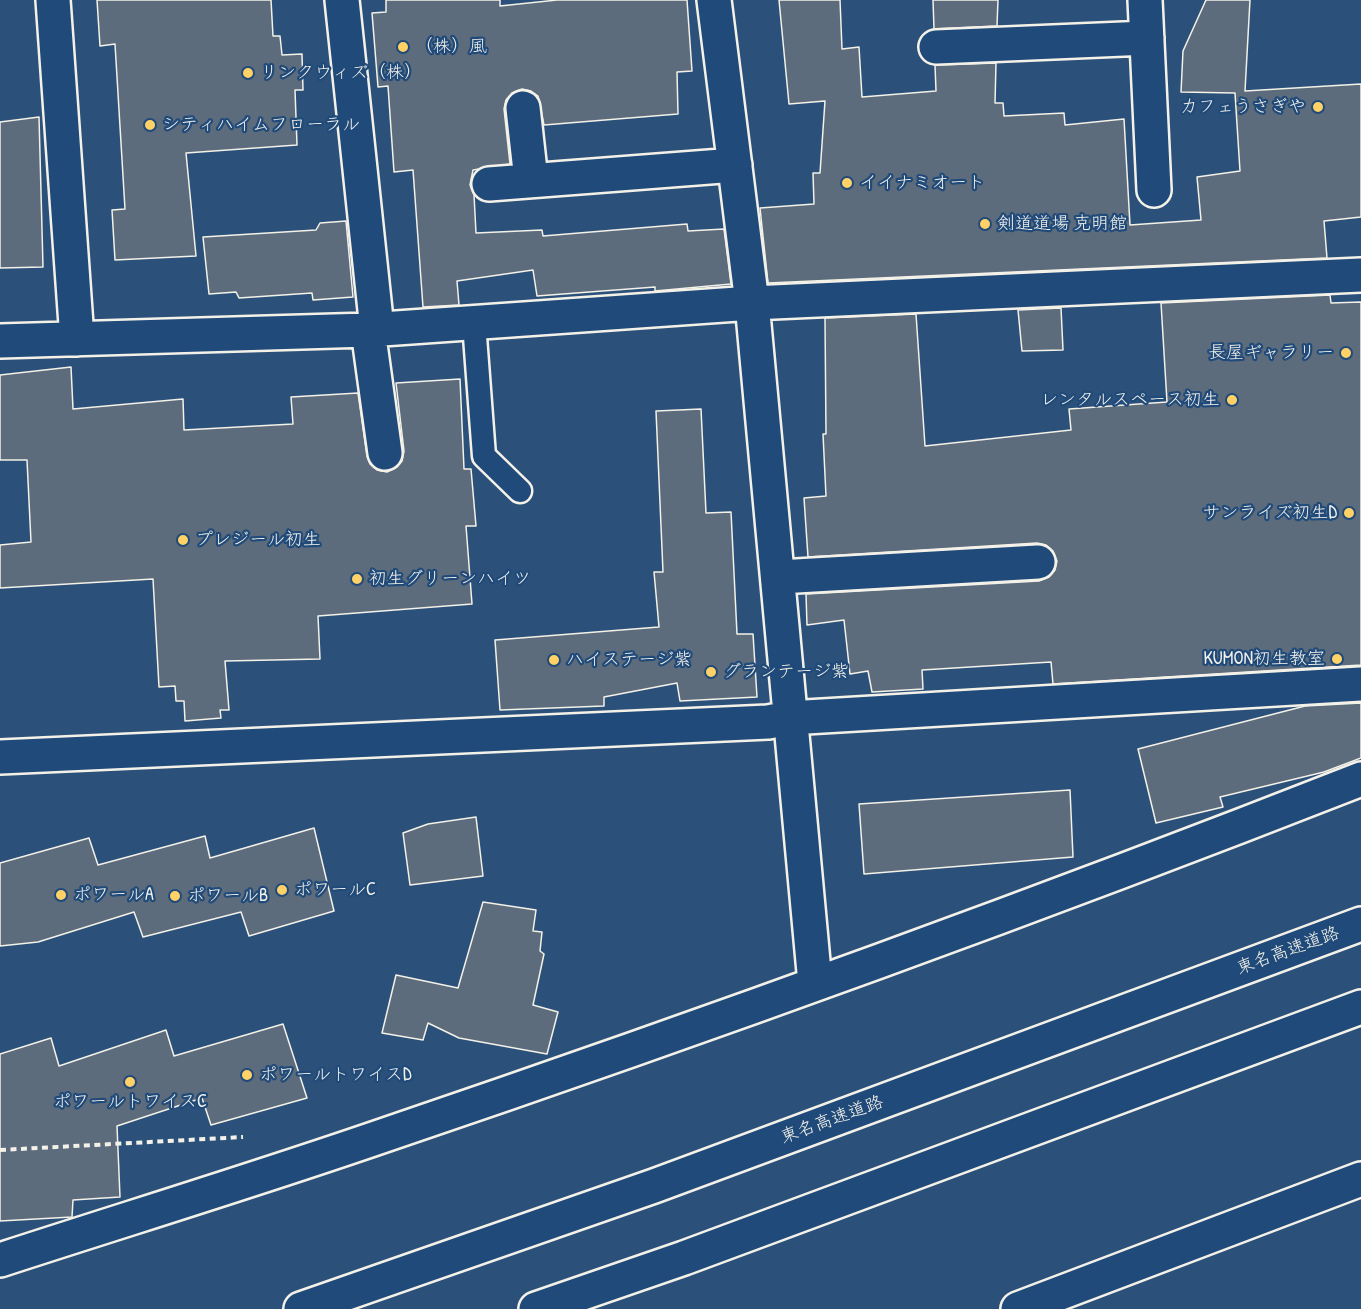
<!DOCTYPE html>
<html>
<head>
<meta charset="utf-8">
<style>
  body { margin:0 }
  canvas { display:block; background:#2b517a }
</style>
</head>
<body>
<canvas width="1361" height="1309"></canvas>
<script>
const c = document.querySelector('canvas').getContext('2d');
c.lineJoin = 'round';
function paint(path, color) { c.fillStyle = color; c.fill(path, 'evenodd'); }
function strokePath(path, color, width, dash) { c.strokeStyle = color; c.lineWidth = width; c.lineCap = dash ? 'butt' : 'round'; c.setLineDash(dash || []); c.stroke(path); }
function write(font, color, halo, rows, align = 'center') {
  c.font = font + ' "Patrick Hand","Klee One",sans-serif'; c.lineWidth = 4.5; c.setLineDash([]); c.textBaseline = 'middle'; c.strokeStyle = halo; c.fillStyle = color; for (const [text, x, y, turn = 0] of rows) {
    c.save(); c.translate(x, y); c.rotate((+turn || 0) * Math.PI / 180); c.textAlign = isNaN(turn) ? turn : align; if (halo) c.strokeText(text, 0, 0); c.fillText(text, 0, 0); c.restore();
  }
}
const building = new Path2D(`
  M97,0h174l2,36h7l2,19 20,-1 1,36h-8l2,55 -111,8 10,103 -81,4 -3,-50 13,-1 -10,-165 -15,2z
  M386,0h114v6l57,-6h130l5,71 -15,1 1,42 -134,11 -6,-29 -7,-5 -9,-2 -10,4 -6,7 -2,9 6,55 -37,6 -3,15 4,10 2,38 66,-3 1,6 144,-12 1,7 36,-2 7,55 -76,7v-4l-118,9 -4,-26 -76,11 2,24 -36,2 -10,-137 -19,2 -6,-86 -10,1 -6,-74 14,-1z
  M779,0h61l2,49 17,-2 3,50 74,-6 -1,-26 61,-2 -1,40h8l1,13 60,-3 1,12 59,-6 6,106 71,-5 -4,-43 43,-6 -5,-78 -54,-1 2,-41 23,-51h44l-5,91 116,-7v133l-37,4 3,37 -559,25 -8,-75 54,-4 -1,-31h7l5,-72 -36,3z
  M933,0h65l-1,26 -63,3z
  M39,117l4,150 -43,1v-146z
  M346,221l7,76 -40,3 -1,-7 -73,5 -3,-6 -27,2 -6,-57 113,-7 4,-7z
  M1330,295l1,8 30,-1v363l-308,19 -2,-22 -129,8 1,19 -51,3 -4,-21 -18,3 -6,-54 -37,5 -1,-31 233,-13 10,-4 6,-7 2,-9 -4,-10 -7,-6 -9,-2 -229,14 -4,-59 22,-2 -3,-62h3l-1,-116 91,-4 9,132 146,-16 -2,-21 98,-7 -6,-99z
  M1061,308l2,42 -41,1 -4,-41z
  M71,367l2,42 110,-10 1,31 109,-6 -2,-27 67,-4 9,63 3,8 7,6 10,2 10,-5 5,-6 2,-10 -8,-68 64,-4 4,90h7l5,57h-10l6,78 -154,12 2,43 -95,2 4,49h-9l1,8 -36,3 -1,-20h-8l-1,-15 -16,1 -6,-108 -153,9v-43l31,-3 -4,-82h-27v-85z
  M701,409l5,104 25,-1 6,122h16l4,63 -77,4 -3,-18 -73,14v9l-104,4 -5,-70 164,-13 -5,-55h9l-7,-161z
  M1361,703v55l-37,14 -104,25 3,10 -67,16 -18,-74 167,-43z
  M1070,790l3,67 -209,17 -5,-70z
  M476,817l7,59 -73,9 -7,-52 25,-9z
  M314,828l20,83 -85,25 -8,-24 -98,25 -9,-25 -96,30 -38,4v-83l89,-25 9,27 107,-29 5,22z
  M483,902l53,8 -3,21 9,1 -2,19 4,3 -11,51 25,7 -11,42 -88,-16 -31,-15 -5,17 -41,-7 14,-58 62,13z
  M283,1024l24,74 -96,27 -9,-27 -85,28 3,71 -47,3 -1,17 -72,4v-167l51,-16 8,28 107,-36 8,26z`);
paint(building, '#5c6c7c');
strokePath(building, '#f4f1e8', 1.5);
const lane = new Path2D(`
  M474,323l10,133 36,35`);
const street = new Path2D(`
  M53,0l24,339
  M342,0l35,329
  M714,0l38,303 63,680
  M1145,0l9,190
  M936,47l211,-9
  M523,108l8,72
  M489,184l246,-19
  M368,330l17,123
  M0,341l368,-11 384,-27 609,-28
  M779,577l259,-15
  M0,757l768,-35 21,-4 572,-34
  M0,1260c126,-41 254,-80 379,-123 330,-112 658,-231 982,-358
  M1018,1309l343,-130`);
const highway = new Path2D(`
  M301,1309l353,-123 707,-262
  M536,1309l148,-51 677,-251`);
strokePath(lane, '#f4f1e8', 27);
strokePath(street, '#f4f1e8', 38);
strokePath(highway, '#f4f1e8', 38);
strokePath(new Path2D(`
  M0,1150l243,-13`), '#f4f1e8', 4, [6, 4.5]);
strokePath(lane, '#1f4a7a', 22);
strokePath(street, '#1f4a7a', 33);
strokePath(highway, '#1f4a7a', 33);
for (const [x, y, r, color] of [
  [403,47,6,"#ffd166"],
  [248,73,6,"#ffd166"],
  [1318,107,6,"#ffd166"],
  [150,125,6,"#ffd166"],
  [847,183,6,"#ffd166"],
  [985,224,6,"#ffd166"],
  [1346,353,6,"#ffd166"],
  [1232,400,6,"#ffd166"],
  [1349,513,6,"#ffd166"],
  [183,540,6,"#ffd166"],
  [357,579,6,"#ffd166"],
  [1337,659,6,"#ffd166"],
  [554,660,6,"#ffd166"],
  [711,672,6,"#ffd166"],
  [282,890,6,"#ffd166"],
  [61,895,6,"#ffd166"],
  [175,896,6,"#ffd166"],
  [247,1075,6,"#ffd166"],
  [130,1082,6,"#ffd166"]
]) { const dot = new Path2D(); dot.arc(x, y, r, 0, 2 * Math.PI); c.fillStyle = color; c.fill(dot); strokePath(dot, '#1f4a7a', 2); }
write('18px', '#f4f1e8', '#1f4a7a', [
  ["（株）風",415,47],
  ["リンクウィズ（株）",260,73],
  ["カフェうさぎや",1306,107,"right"],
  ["シティハイムフローラル",162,125],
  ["イイナミオート",859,183],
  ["剣道道場 克明館",997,224],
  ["長屋ギャラリー",1334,353,"right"],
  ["レンタルスペース初生",1220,400,"right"],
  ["サンライズ初生D",1337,513,"right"],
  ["プレジール初生",195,540],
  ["初生グリーンハイツ",369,579],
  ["KUMON初生教室",1325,659,"right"],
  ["ハイステージ紫",566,660],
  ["グランテージ紫",723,672],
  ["ポワールC",294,890],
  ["ポワールA",73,895],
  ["ポワールB",187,896],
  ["ポワールトワイスD",259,1075],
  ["ポワールトワイスC",130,1102,"center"]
], 'left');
write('18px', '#f4f1e8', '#1f4a7a', [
  ["東名高速道路",1288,951,-20],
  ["東名高速道路",832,1120,-20]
]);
</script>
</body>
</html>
